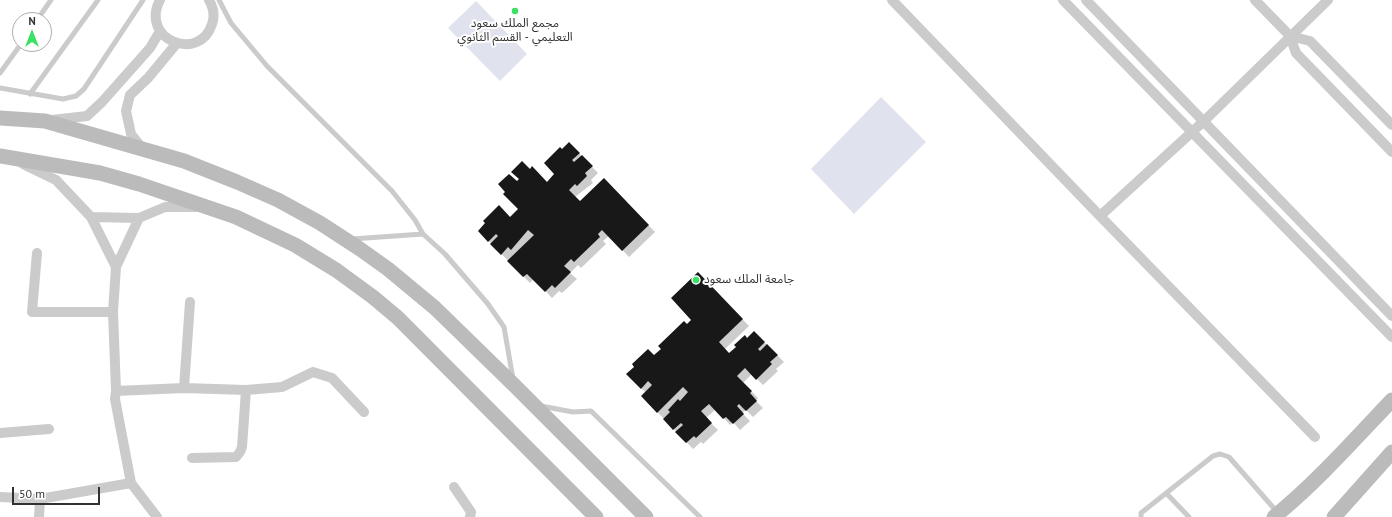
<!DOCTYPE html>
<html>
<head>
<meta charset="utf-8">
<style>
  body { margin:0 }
  #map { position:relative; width:1392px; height:517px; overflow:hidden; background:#fff; font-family:"PT Sans",sans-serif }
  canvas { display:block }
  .north { position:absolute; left:12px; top:12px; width:40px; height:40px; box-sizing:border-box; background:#fff; border:1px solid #adadad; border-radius:50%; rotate:0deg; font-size:11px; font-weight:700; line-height:16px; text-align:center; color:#313131 }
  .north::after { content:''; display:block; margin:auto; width:14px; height:18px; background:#3be162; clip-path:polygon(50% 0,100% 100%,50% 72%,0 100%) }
  .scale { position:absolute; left:12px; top:487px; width:88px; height:18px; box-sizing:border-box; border:2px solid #313131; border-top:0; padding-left:5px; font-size:12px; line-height:14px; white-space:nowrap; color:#313131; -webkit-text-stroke:3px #fff; paint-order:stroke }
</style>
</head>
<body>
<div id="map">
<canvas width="1392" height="517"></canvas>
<div class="north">N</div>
<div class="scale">50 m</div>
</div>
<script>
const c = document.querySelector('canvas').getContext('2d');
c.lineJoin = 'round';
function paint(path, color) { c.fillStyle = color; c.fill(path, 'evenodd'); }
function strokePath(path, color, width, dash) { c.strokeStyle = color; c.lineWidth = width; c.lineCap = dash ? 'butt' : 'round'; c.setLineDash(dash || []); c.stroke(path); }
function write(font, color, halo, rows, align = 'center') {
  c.font = font + ' "PT Sans","Noto Sans Arabic",sans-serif'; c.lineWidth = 4; c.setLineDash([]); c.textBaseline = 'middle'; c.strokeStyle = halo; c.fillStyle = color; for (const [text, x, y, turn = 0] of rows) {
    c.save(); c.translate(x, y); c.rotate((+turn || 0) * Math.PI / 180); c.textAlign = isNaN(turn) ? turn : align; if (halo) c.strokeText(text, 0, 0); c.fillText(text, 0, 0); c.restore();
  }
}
paint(new Path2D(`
  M476,1l51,53 -27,27 -52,-53z
  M881,97l45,45 -72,72 -43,-45z`), '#e0e3ee');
paint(new Path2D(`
  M569,143l29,30 -7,7 2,3 -18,14 5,5 24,-23 51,53 -26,25 -20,-21 -6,5 3,3 -25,24 -3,-3 -8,8 7,6 -15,14 -3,-2 -7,7 -18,-19 -4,4 -51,-52 31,-13 9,-9 -2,-26 13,-13 17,13 9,-9 5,-24z
  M698,273l51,53 -24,23 4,5 25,-22 30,30 -8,7 2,2 -15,14 -11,-11 -9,9 15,15 -2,3 7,7 -10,9 -7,-7 -4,3 8,8 -10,9 -7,-8 -3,3 -14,-16 -10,9 12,12 -15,14 -2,-2 -8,7 -51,-53 4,-3 -18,-19 8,-7 18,-11 39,-36z`), '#0003');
paint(new Path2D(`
  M569,142l11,11 -8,7 2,2 8,-7 11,11 -8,7 2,3 -10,10 -2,-2 -6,6 11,11 24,-23 45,47 -27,26 -20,-21 -4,4 2,3 -26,25 -3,-3 -7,7 7,6 -16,16 -3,-3 -7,7 -18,-18 -4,3 -16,-16 27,-26 -6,-5 -17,20 -3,-3 -7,8 -11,-11 8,-8 -2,-2 -8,8 -10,-11 7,-8 -2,-2 16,-16 11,12 8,-8 -15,-15 2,-2 -7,-8 11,-10 8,7 2,-2 -8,-7 11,-11 8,8 2,-3 15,16 7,-8 -10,-11 16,-16 2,2z
  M698,272l45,47 -24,23 10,11 7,-6 -2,-2 11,-10 2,3 7,-7 11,11 -7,7 2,2 7,-7 11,11 -8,7 2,2 -16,16 -11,-12 -8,8 15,15 -2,2 7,8 -11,10 -7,-7 -2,2 7,8 -11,10 -7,-7 -3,2 -14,-15 -8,7 11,12 -16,15 -2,-2 -8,7 -11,-11 8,-7 -2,-2 -8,7 -10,-11 7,-7 -2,-2 10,-11 2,2 8,-9 -5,-5 -26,26 -16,-17 11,-11 -4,-4 -7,8 -15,-15 8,-7 -2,-3 16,-15 6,6 7,-6 -3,-3 26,-25 3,3 4,-4 -20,-22z`), '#181818');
strokePath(new Path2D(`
  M219,0l12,23 36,43 125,125 23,29 8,14 22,20 43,50 16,23 9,52
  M37,20l14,-20
  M0,73l21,-29
  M0,88l63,11 13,-3 8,-7 59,-89
  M30,94l68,-94
  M352,239l71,-5
  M541,406l32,6 18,-1 109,106
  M1166,493l23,24
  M1141,517v-4l72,-57 7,-2 9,3 49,56`), '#cbcbcb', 5);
strokePath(new Path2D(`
  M160,0c-21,40 40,63 52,24 3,-8 1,-17 -3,-24
  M892,0l208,216 215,221
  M1063,0l329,337
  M1086,0l306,316
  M1255,0l35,36 6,17 96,99
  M1290,36l20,5 82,84
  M52,120l35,-4 15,-14 48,-54 10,-17
  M143,149l-12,-15 -5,-23 4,-16 18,-17 29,-35
  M23,164l33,16 35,37 25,50
  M1100,216l104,-95 124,-121
  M91,217l48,1
  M37,253l-5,59h81
  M184,388l6,-86
  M116,391l68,-3 62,2 36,-3 31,-15 19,6 32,34
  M0,433l49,-4
  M192,458l44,-1 4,-5 2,-5 4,-57
  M454,487l17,25 -1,5
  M0,497l40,2 91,-16
  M39,517l1,-18
  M157,517l-26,-34 -16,-84 1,-8 -3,-79 3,-45 23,-49 26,-11h31`), '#cbcbcb', 10);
strokePath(new Path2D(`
  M0,118l45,3 139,40 53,21 41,18 42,23 40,26 28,20 47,39 80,78 131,131
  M0,156l100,17 39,11 97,33 59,28 41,25 37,27 25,21 198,199
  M1274,517c43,-35 80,-77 118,-117
  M1334,517l58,-65`), '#bbb', 15);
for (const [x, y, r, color] of [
  [515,11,4,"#3be162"],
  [696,280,4,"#3be162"]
]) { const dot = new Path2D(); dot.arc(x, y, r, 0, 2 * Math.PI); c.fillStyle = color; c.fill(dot); strokePath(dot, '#fff', 1.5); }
write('12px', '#313131', '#fff', [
  ["مجمع الملك سعود",515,24],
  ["التعليمي - القسم الثانوي",515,38],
  ["جامعة الملك سعود",704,280,"left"]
]);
</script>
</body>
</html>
